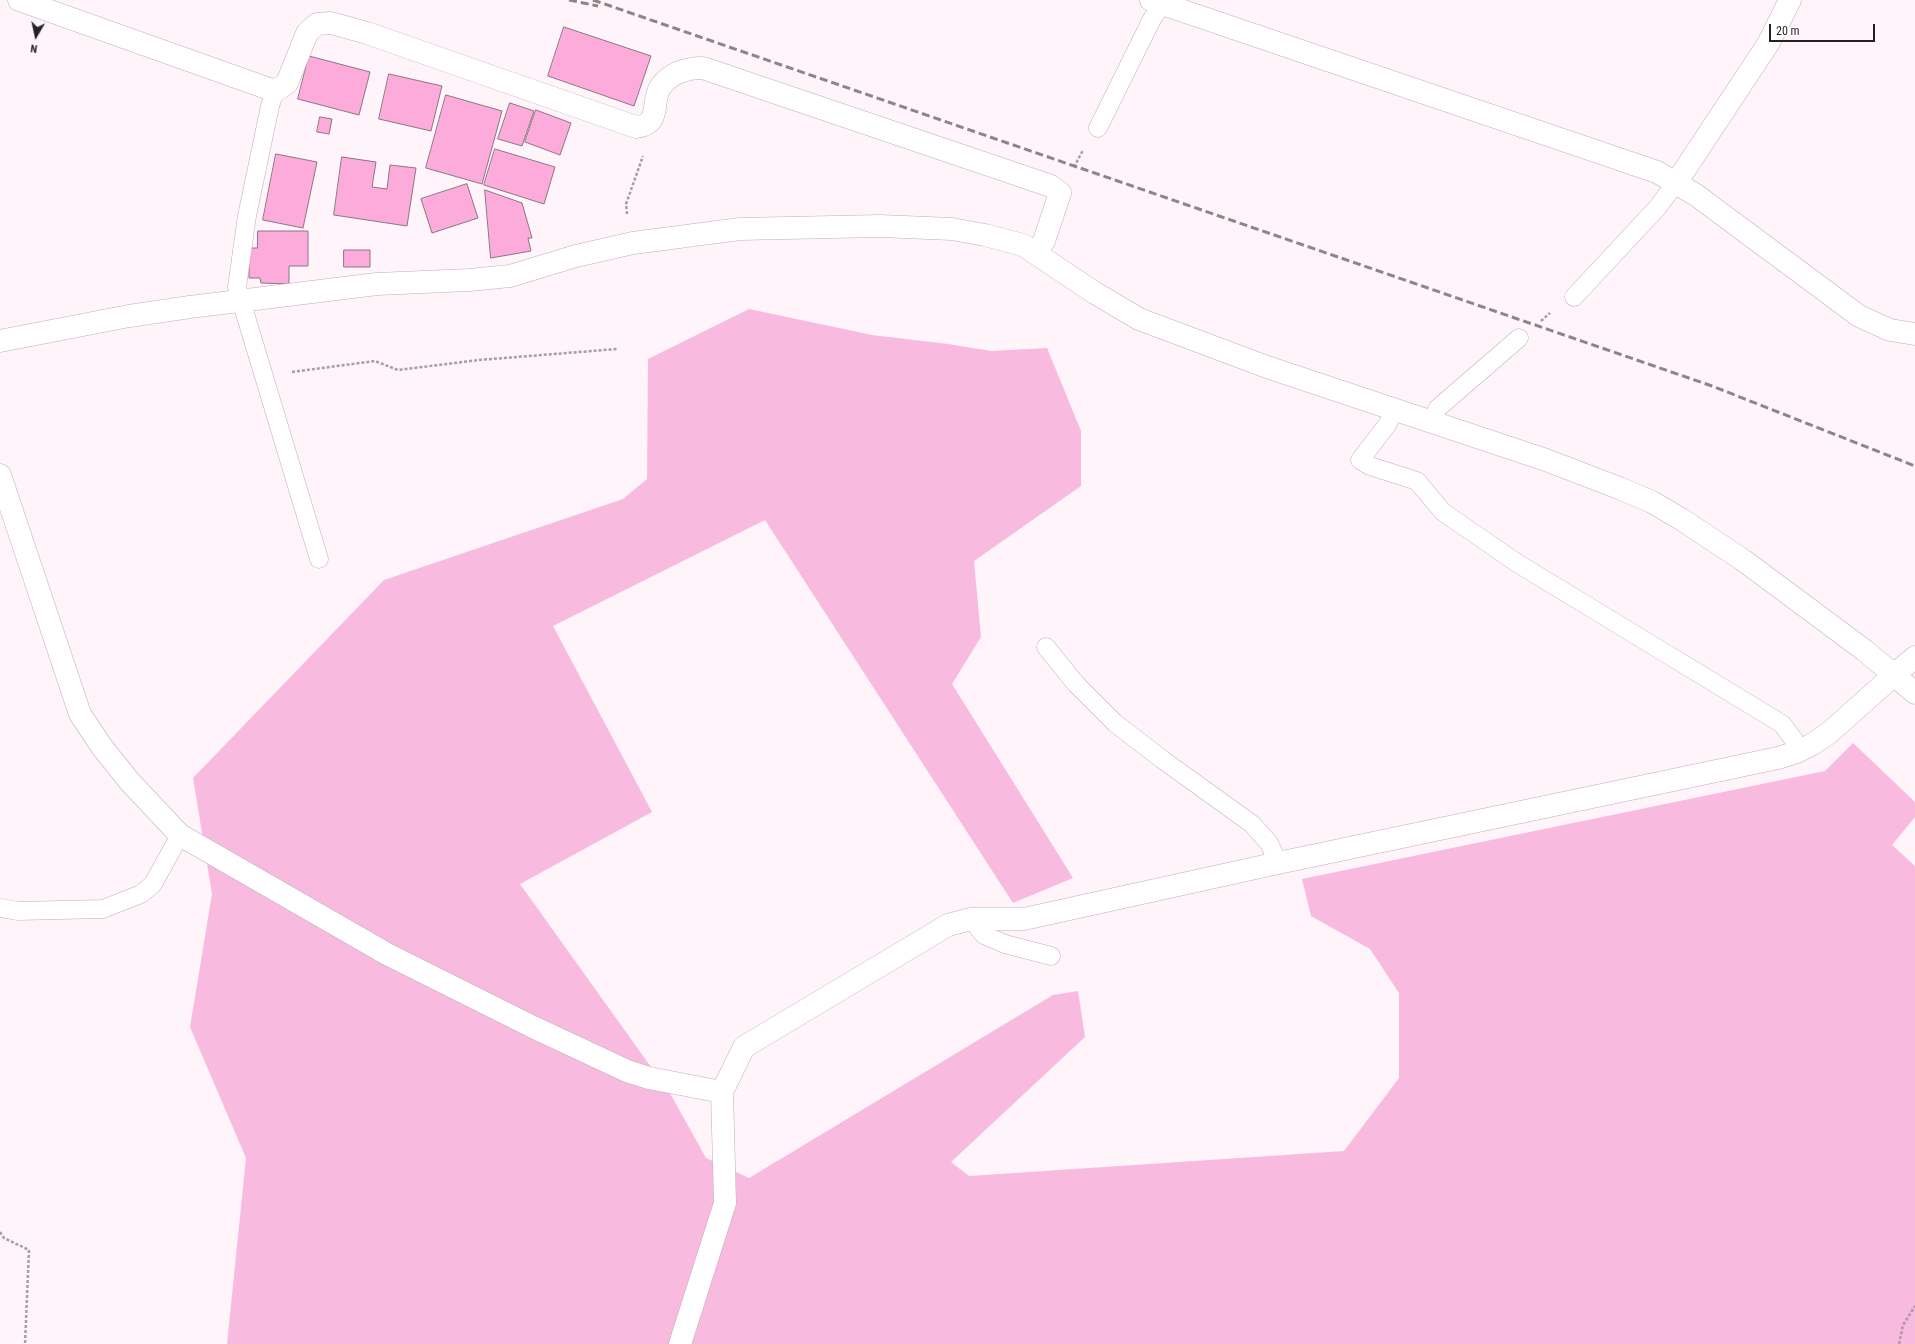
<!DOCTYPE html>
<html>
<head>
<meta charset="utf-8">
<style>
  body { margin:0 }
  #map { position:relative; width:1915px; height:1344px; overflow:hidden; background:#fef4f9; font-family:"Roboto Condensed",sans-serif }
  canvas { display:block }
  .north { position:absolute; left:16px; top:16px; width:40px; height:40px; -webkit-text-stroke:3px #fff; paint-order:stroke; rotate:189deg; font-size:11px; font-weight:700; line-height:16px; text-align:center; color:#271f23 }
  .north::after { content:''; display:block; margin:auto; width:14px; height:18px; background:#271f23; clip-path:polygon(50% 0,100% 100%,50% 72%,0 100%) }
  .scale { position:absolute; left:1769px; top:24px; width:106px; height:18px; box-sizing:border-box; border:2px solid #271f23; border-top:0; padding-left:5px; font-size:12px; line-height:14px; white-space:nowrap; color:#271f23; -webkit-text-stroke:3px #fff; paint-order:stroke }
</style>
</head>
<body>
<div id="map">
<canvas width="1915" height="1344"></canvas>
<div class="north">N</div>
<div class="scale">20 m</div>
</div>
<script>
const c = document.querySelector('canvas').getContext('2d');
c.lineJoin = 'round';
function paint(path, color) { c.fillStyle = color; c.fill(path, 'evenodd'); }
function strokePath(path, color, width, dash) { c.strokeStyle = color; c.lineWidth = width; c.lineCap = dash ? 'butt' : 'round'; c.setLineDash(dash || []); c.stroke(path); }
paint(new Path2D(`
  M749,309l123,26 76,9 43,7 56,-3 34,83v55l-107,75 7,76 -29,47 121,194 -60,25 -248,-383 -212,106 99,186 -132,72 151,211 35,63 43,20 304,-183 25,-4 7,46 -134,125 18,14 375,-25 55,-73v-85l-29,-44 -59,-33 -9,-37 523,-108 28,-28 62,59v15l-23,28 23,21v478h-1688l19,-186 -56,-131 22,-133 -19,-116 191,-198 239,-81 24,-20 1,-120z`), '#f9badf');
const building = new Path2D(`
  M564,27l87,29 -17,50 -86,-30z
  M309,56l61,16 -11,43 -61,-16z
  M389,74l53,12 -11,45 -52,-12z
  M446,95l56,16 -20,73 -56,-16z
  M510,103l24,8 -12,35 -24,-7z
  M536,110l35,13 -11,32 -35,-13z
  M320,117l12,2 -3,15 -12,-2z
  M495,149l60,18 -11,37 -60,-19z
  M276,154l41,8 -14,66 -40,-8z
  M342,157l34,5 -4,25 15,2 3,-24 26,3 -9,58 -73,-11z
  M467,184l11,34 -46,15 -11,-34z
  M485,190l37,13 10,35h-4l3,13 -40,7z
  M258,231h50v35h-19v18l-28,-1 -1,-5h-11v-30h8z
  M344,250h26v17h-26z`);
paint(building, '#fcabdb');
strokePath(building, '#8b7682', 1);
const service = new Path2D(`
  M275,91l-5,15 -23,110 -10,71 82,272
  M1098,128l54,-109 13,-19
  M1574,297l83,-89 19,-25
  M1395,410l-8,15 -27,35 10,6 47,15 26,31 74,51 265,161 12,16 3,12
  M1431,421l7,-13 81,-70
  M1046,647l30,37 39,39 48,37 89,64 17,19 9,20
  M0,908l18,3 85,-2 38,-15 12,-10 27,-49
  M971,919l13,16 21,9 46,12`);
const minor = new Path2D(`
  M19,0l256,91 12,-8 20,-50 10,-9 14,-1 36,10 269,94c27,-3 14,-26 25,-41 10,-13 26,-18 42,-18l348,118 9,7 -16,48 -8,11
  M1676,183l92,-139 22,-44
  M0,341l129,-25 61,-9 187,-23 92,-4 41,-4 66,-20 57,-13 107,-14 140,-3 72,3 33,6 38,10 72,48 44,26 128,48 279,93 73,28 33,14 29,17 62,41 121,90 30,25 -65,58 -18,12 -14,7 -19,6 -500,105 -254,56h-53l-23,6 -204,122 -22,45 3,111 -45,141
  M0,475l80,239 22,33 28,35 50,53 207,119 146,73 94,44 22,7 73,14`);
const tertiary = new Path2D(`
  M1151,0l506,172 39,23 163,121 31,14 25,4
  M1915,657l-21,18 21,18`);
strokePath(service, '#c3adb9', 19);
strokePath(minor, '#c3adb9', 23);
strokePath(tertiary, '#c3adb9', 23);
strokePath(new Path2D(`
  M1074,167l9,-17
  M627,214l-1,-10 17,-48
  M1541,321l9,-8
  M292,372l83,-11 23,9 81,-10 138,-11
  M0,1232l4,6 25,12 -4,94
  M1899,1344l4,-19 12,-19`), '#a79da2', 2.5, [3, 2]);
strokePath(service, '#fff', 18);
strokePath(minor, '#fff', 22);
strokePath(tertiary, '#fff', 22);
strokePath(new Path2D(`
  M569,0l29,6
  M593,0l1119,386 203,80`), '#8e8589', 3, [8, 4]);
</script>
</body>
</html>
